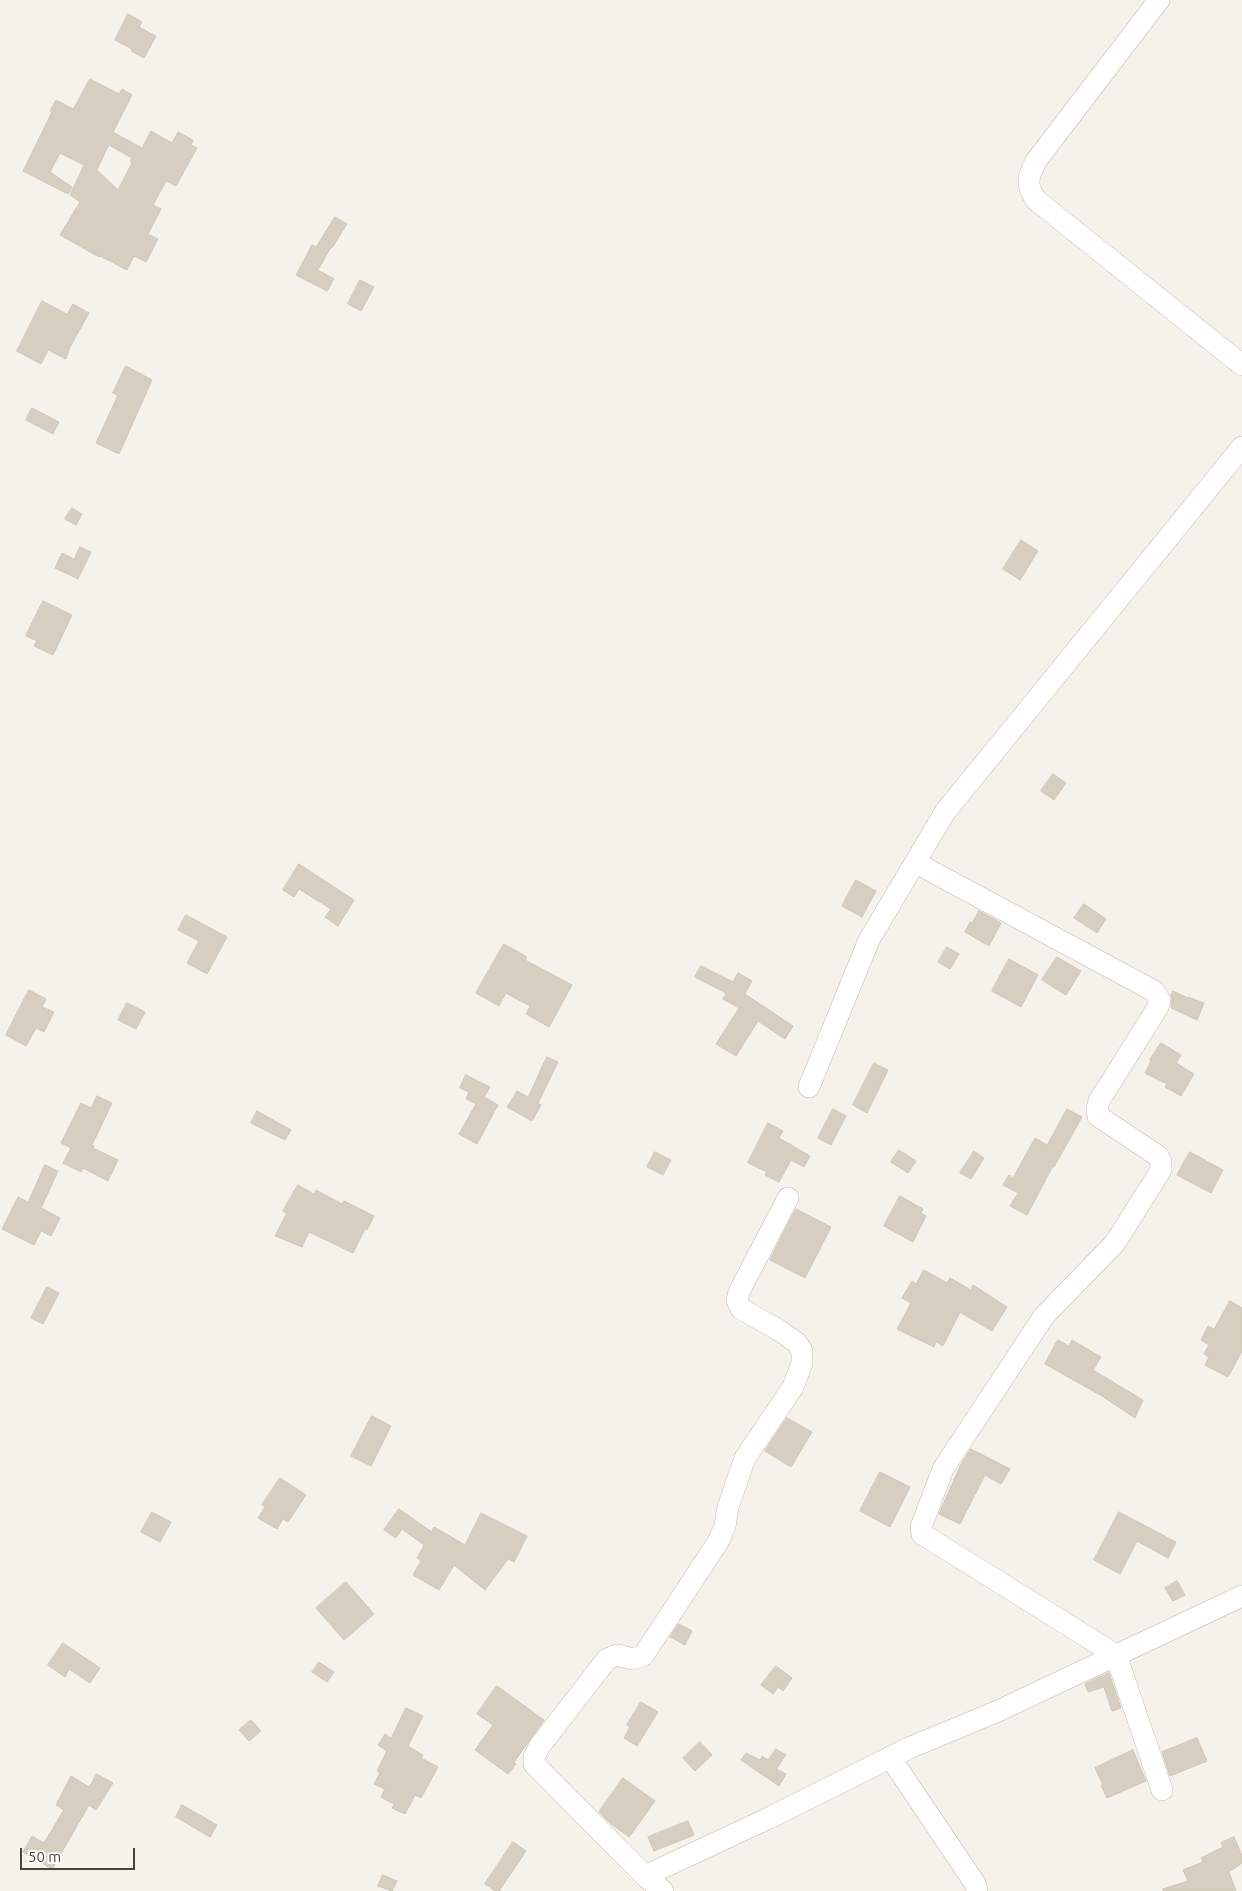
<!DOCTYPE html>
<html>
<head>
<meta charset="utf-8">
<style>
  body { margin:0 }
  #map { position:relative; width:1242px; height:1891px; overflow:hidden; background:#f5f2eb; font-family:Ubuntu,sans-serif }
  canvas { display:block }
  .scale { position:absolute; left:20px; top:1848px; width:115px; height:22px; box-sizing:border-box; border:2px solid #484339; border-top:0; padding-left:6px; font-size:15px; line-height:18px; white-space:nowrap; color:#484339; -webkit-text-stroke:4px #fff; paint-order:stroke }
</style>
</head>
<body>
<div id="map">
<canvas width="1242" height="1891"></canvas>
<div class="scale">50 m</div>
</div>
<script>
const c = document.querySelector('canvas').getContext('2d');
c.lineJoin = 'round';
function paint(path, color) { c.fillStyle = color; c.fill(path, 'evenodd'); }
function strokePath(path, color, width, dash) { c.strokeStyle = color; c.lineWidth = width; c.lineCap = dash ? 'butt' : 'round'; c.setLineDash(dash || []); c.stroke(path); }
const building = new Path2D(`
  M128,14l14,8 -3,5 17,9 -12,22 -13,-7 1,-2 -17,-9z
  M90,79l29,15 3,-5 10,6 -19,37 29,16 9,-17 21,12 6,-11 15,8 -2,5 6,3 -21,38 -10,-5 -13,24 8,4 -13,25 10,5 -12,23 -12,-6 -7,14 -27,-14 -1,1 -39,-22 20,-33 -10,-7 14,-30 -24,-12 -10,19 22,15 -4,7 -45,-23 29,-59 -2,-1 6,-11 17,9zM109,145l23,13 -2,3 2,2 -14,27 -21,-20z
  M335,217l12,7 -15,24 -1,-1 -13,23 16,9 -7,12 -31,-16 16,-30 4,2z
  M360,280l14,7 -13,24 -13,-7z
  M42,301l25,13 6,-10 16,9 -19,34 -4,12 -18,-9 -7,14 -24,-13z
  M126,366l26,14 -33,74 -23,-11 22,-48 -5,-2z
  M32,408l27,14 -6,12 -27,-14z
  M72,508l10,6 -6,11 -11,-6z
  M1021,540l17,11 -18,29 -17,-11z
  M80,547l11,5 -13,27 -23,-11 7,-15 12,6z
  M43,601l29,14 -19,40 -19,-9 3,-5 -11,-5z
  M1053,774l13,9 -12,17 -13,-9z
  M299,864l55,36 -16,26 -13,-9 6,-8 -32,-20 -5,8 -11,-7z
  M856,880l20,11 -14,26 -20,-11z
  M1084,904l22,15 -9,14 -23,-15z
  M979,911l22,12 -12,23 -24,-14 5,-10 2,1z
  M186,915l41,22 -20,37 -20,-11 12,-22 -21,-11z
  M504,944l23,13 -2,3 47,25 -23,42 -23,-13 4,-8 -24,-13 -7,13 -23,-13z
  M947,947l12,7 -9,15 -12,-7z
  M1057,957l24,14 -15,24 -24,-15z
  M1009,959l29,16 -17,32 -29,-16z
  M701,966l32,16 5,-9 14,8 -7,13 48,32 -8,13 -27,-18 -22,35 -20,-12 23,-36 -16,-9 3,-6 -31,-16z
  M29,990l17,9 -4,8 12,5 -10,20 -8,-4 -10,18 -20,-11z
  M1173,991l15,7v-1l16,6 -7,17 -26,-12 1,-10 -1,-3z
  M127,1003l18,9 -9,17 -18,-9z
  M1161,1043l20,12 -5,8 18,11 -13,22 -16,-9 2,-3 -22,-11 6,-12 -1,-1z
  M547,1057l11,5 -20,41 3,2 -9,16 -25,-14 10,-16 11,6z
  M874,1063l14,7 -21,43 -14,-8z
  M466,1075l24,12 -6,10 14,8 -21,39 -18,-10 17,-30 -10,-5 3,-7 -9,-4z
  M97,1096l15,7 -20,42 2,1 -1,2 25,12 -10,21 -25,-13 -2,4 -18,-9 8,-15 -10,-5 20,-40 10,5z
  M833,1109l13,7 -15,29 -13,-7z
  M1067,1109l15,8 -28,50 -1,-1 -26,49 -17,-9 8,-13 -15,-8 6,-10 4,3 22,-40 12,7z
  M257,1111l34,19 -6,10 -34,-17z
  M768,1123l15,8 -4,7 31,18 -6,11 -13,-7 -12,22 -14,-7 2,-3 -19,-9z
  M899,1150l17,11 -8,12 -17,-11z
  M974,1151l10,7 -13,21 -11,-6z
  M655,1152l16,8 -8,15 -16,-8z
  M1190,1152l33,18 -12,23 -34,-18z
  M45,1165l13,6 -17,37 19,10 -9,18 -10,-5 -7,14 -32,-16 16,-32 10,5z
  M298,1185l16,9 2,-4 26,14 2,-3 30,15 -7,14 -2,-1 -12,24 -44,-21 -7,15 -27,-11 12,-23 -4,-2z
  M900,1196l23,13 -2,4 5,3 -13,26 -29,-16z
  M796,1209l35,18 -26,51 -35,-18z
  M924,1270l23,13 3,-5 21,12 2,-5 34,22 -15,24 -32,-19 -17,34 -7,-4 -2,5 -37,-18 14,-26 -9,-5 10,-17 4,3z
  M47,1287l12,6 -16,31 -12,-6z
  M1230,1301l12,7v43l-14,26 -23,-12 4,-8 -5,-3 5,-9 -8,-5 7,-14 6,3z
  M1058,1340l11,6 3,-6 29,17 -8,13 50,30 -8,18 -33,-22 -57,-32z
  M372,1416l19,10 -20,40 -20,-10z
  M787,1418l25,14 -21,35 -26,-16z
  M971,1449l39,20 -9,15 -16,-9 -25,49 -21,-10 21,-48z
  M880,1472l30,15 -20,40 -30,-16z
  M280,1478l26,17 -18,27 -5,-3 -6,10 -19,-11 7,-11 -3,-2z
  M399,1509l33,23 2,-5 31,18 16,-32 46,23 -13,26 -6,-3 -23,31 -31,-25 -15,25 -26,-15 8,-14 -4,-3 7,-13 -22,-16 -6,9 -12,-8z
  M152,1512l19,10 -11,20 -19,-10z
  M1119,1512l57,30 -8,16 -31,-17 -17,33 -26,-14z
  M1177,1581l8,14 -12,6 -8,-13z
  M346,1582l28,32 -30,26 -28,-32z
  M679,1624l13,7 -7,14 -15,-8z
  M63,1643l37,25 -10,15 -21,-14 -4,8 -17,-12z
  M319,1662l15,10 -7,10 -15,-10z
  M776,1666l16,12 -9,13 -5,-4 -5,7 -12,-9z
  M1109,1673l12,35 -9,3 -8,-24 -16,5 -3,-8z
  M497,1686l47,34 -30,42 2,2 -8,10 -33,-24 18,-25 -16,-11z
  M641,1702l17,10 -21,34 -13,-8 6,-11 -3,-2z
  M406,1708l17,8 -15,30 15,9 -2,3 17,9 -17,31 -6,-3 -10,19 -13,-6 2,-4 -13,-7 4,-8 -11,-5 6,-11 -3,-2 10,-20 -9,-6 7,-11 6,4z
  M251,1720l10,11 -12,10 -10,-11z
  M1197,1738l10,23 -37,15 -8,-24z
  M700,1742l12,13 -17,16 -12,-13z
  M776,1749l10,6 -10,14 10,5 -7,12 -38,-26 5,-7 14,7 2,-4 6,4z
  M1133,1750l13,31 -39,17 -6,-13h2l-8,-17z
  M97,1774l16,9 -17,27 -7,-5 -37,64 -29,-17 9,-16 12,7 20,-33 -8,-5 15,-29 18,11z
  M623,1778l32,23 -26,36 -19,-14 -11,-11z
  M182,1805l35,20 -7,12 -34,-20z
  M688,1821l6,14 -40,16 -6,-14z
  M1234,1837l8,19v7l-13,9 7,19h-73v-2l25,-8 -5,-11 20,-8 -2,-4 22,-11 -2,-4z
  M513,1842l13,9 -27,40h-4l-10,-7z
  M383,1875l14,6 -5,10 -14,-5z`);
paint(building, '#d6cec1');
strokePath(building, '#d0c5b5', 1);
const minor = new Path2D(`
  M1159,0l-123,161c-8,16 -11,23 0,39l206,165
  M916,863l223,120 15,8 6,9 -2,7 -59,94 -2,8 1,7 60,40 3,5v9l-46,73 -71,73 -101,153 -22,58 1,7 194,121 46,135
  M809,1087l60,-147 76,-128 297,-365
  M890,1757l86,128 1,6
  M645,1876l124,-58 140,-70 89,-37 244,-115
  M663,1891l-18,-15 -111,-112v-7l5,-10 68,-88 10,-4 15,4 11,-3 75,-114 7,-16 3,-19 17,-49 48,-71 9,-24v-12l-5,-8 -20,-14 -36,-20 -4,-9 2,-8 49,-94`);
strokePath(minor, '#c0b9ae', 22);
strokePath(minor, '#fff', 21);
</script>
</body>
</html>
